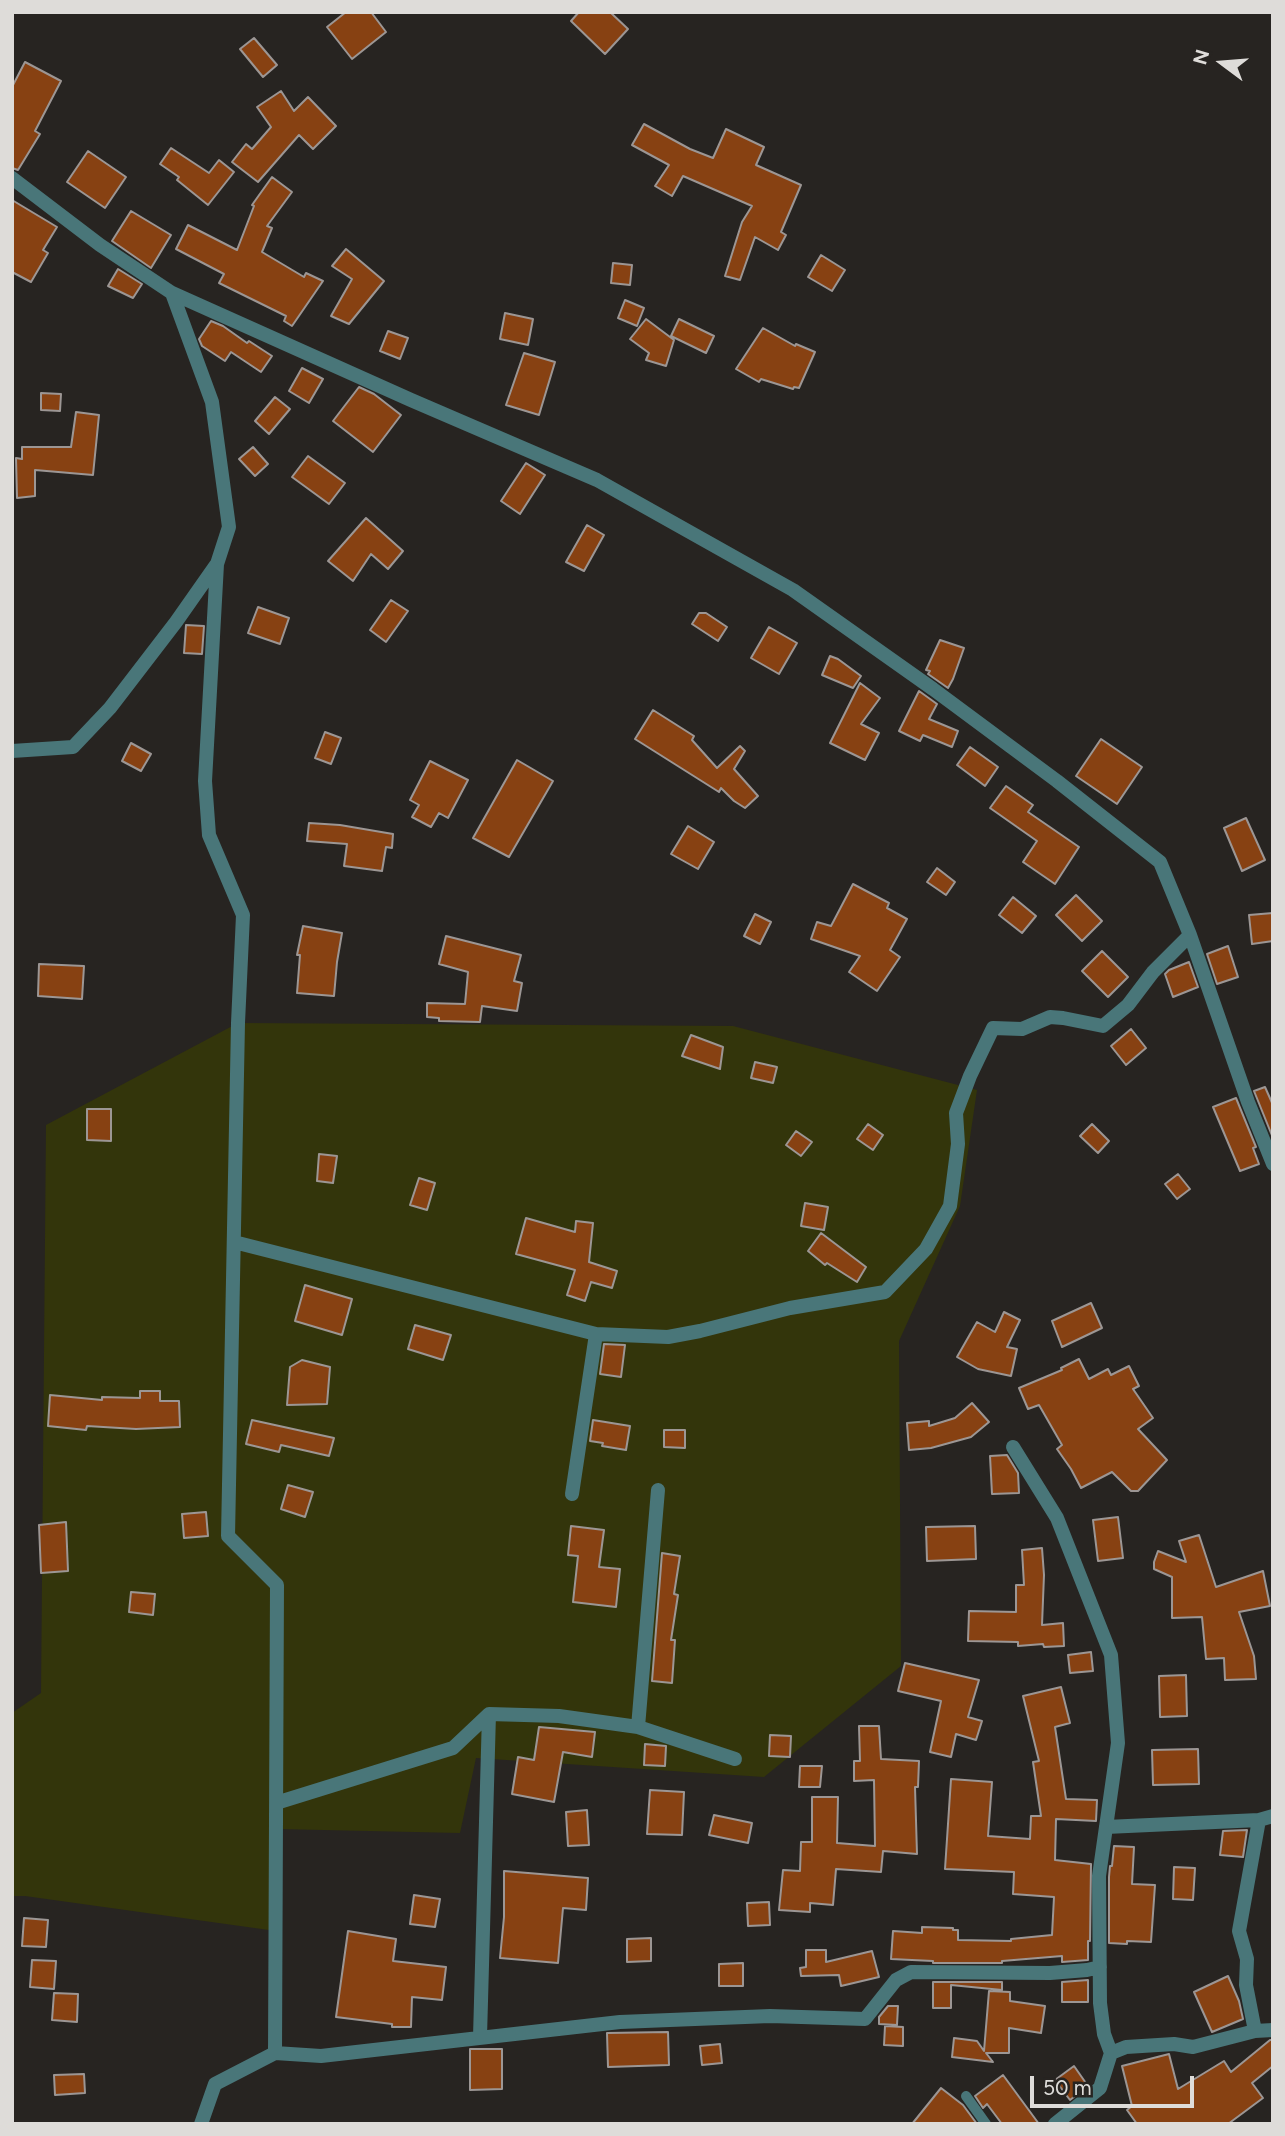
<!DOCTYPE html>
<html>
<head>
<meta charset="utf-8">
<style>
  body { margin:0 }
  #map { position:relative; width:1285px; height:2136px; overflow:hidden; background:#272421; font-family:Figtree,sans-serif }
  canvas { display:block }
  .frame { position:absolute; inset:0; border:14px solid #dedcd9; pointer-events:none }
  .north { position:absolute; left:1187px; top:28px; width:70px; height:70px; -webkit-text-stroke:5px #272421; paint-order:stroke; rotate:286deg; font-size:19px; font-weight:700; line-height:28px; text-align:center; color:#dedcd9 }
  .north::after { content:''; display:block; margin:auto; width:24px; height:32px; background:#dedcd9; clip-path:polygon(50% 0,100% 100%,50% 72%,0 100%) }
  .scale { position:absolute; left:1030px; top:2076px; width:164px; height:32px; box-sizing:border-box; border:4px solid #dedcd9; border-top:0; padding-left:9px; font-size:21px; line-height:24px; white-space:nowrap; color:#dedcd9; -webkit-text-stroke:5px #272421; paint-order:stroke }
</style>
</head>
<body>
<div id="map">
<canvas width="1285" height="2136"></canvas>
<div class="frame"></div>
<div class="north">N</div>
<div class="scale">50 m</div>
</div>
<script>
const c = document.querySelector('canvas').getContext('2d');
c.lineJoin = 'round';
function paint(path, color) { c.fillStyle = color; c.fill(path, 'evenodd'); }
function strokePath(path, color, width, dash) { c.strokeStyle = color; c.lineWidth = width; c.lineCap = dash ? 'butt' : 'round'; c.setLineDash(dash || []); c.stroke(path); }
paint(new Path2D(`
  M238,1023l495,3 244,64 -17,116 -61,135 2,325 -137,111 -288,-19 -16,75 -183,-4 -1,102 -251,-35h-13v-183l29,-20 5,-568z`), '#33350b');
const building = new Path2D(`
  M346,12h25l15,20 -34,27 -25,-32z
  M579,12h31l18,17 -23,25 -34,-33z
  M254,38l23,27 -14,12 -23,-28z
  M25,62l36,19 -26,50 5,3 -22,36 -6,-2v-81z
  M281,91l13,20 14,-14 28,29 -23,23 -14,-14 -41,47 -26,-20 14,-18 6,5 19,-22 -14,-20z
  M644,124l46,25 23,9 13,-29 38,18 -8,18 45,20 -20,47 5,3 -8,15 -23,-13 -15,43 -15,-4 17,-54 10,-16 -69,-30 -11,20 -17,-10 14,-21 -37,-20z
  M171,148l38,25 10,-13 15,12 -26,33 -31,-25 2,-3 -19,-13z
  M88,151l38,26 -21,31 -38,-26z
  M272,177l20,15 -25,34 5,2 -10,24 42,25 2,-4 17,8 -31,45 -8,-5 2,-5 -67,-33 5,-9 -48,-25 12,-24 49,25 17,-44 -2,-1z
  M12,200l45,27 -14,23 5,3 -17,29 -19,-10z
  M131,211l40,24 -20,33 -39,-27z
  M346,249l38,32 -35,43 -18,-8 21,-37 -20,-13z
  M821,255l24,15 -13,21 -24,-14z
  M613,263l19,2 -2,20 -19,-2z
  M118,269l24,15 -9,14 -25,-12z
  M625,300l19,8 -7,18 -19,-8z
  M505,313l28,6 -5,26 -28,-6z
  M646,319l28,21 -8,26 -20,-6 3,-7 -19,-14z
  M679,319l35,17 -8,17 -35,-17z
  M211,321l12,5 24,17 2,-2 23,15 -11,16 -30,-20 -6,9 -23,-15 -3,-7z
  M763,328l32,18 1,-2 19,8 -16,36 -5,-1 -1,2 -32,-10 -2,3 -23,-13z
  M388,331l20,7 -8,21 -20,-8z
  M524,353l31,9 -16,53 -33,-10z
  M302,368l21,11 -14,24 -20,-12z
  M359,387l15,7 27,21 -28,37 -40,-31z
  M41,393l20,1 -1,17 -19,-1z
  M275,397l15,12 -21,25 -14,-13z
  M76,412l23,3 -6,60 -58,-5v26l-18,2 -1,-40 6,1v-12h49z
  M253,447l15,17 -13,12 -16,-17z
  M308,456l37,27 -16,21 -37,-27z
  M526,463l19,12 -25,39 -19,-13z
  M366,518l37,33 -15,18 -17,-15 -18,27 -25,-20z
  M587,525l17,10 -20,36 -18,-9z
  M391,600l17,11 -22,31 -16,-12z
  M258,607l31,11 -9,26 -32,-11z
  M699,613h7l21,14 -9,14 -26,-17z
  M186,625l18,1 -2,28 -18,-1z
  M769,627l28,16 -18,31 -28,-16z
  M940,640l24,8 -11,31 -5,9 -20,-14 2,-3 -4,-1z
  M830,656l8,3 23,17 -8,12 -31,-13z
  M860,683l20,15 -19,26 18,9 -14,27 -35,-17z
  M919,691l18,13 -8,15 29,12 -6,16 -29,-12 -3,6 -21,-10z
  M653,710l41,26 -2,4 25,28 23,-22 5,5 -11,18 24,27 -13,12 -11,-7 -13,-13 -2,4 -84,-53z
  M325,732l16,6 -10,26 -16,-6z
  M1101,739l41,28 -25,37 -41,-28z
  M131,743l20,11 -10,17 -19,-10z
  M970,747l28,20 -13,19 -28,-21z
  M517,760l36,21 -44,76 -36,-19z
  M430,761l38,19 -20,38 -9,-5 -8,14 -19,-10 7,-12 -9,-5z
  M1006,786l27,19 -5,7 51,35 -24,37 -32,-22 14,-21 -47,-33z
  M1246,818l19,42 -23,11 -18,-43z
  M309,823l31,2 53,9 -1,14 -6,-1 -4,24 -38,-5 3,-22 -40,-3z
  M688,826l26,16 -16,27 -27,-15z
  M937,868l18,14 -9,13 -19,-13z
  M853,884l36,19 -2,5 20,11 -17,31 10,7 -23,34 -28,-19 11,-16 -49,-17 6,-17 14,4z
  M1076,895l26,26 -20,20 -26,-26z
  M1013,897l23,19 -14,17 -23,-18z
  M1273,913v28l-21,3 -3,-29z
  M755,914l16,8 -11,22 -16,-8z
  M303,926l39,7 -5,29 -3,34 -37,-3 3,-38h-3z
  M446,936l75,19 -7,26 8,2 -5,28 -35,-5 -2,16 -41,-1v-3l-12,-1v-14l38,1 3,-32 -29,-8z
  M1228,946l10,31 -21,7 -10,-30z
  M1102,951l26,26 -20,20 -26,-26z
  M1189,962l9,25 -25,10 -8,-23 4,-4z
  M39,964l45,2 -2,33 -44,-3z
  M1131,1029l15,19 -20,17 -15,-19z
  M691,1035l32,12 -3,22 -38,-13z
  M755,1062l22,5 -4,16 -22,-5z
  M1265,1087l8,18v33l-19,-47z
  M1236,1098l20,49 -3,1 6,16 -19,7 -27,-64z
  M87,1109h24v32l-24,-1z
  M868,1124l15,11 -10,15 -16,-11z
  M1092,1124l17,17 -11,12 -18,-17z
  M796,1131l16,11 -11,14 -15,-11z
  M319,1154l18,2 -4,27 -16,-2z
  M1178,1174l12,15 -13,10 -12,-15z
  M419,1178l16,5 -8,27 -17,-5z
  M805,1203l23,4 -4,23 -23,-4z
  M526,1218l49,14 1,-11 17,2 -4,39 28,9 -5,17 -21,-6 -6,19 -18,-6 8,-25 -59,-16z
  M821,1233l45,34 -9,15 -30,-19 -2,2 -17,-14z
  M305,1285l47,14 -10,36 -47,-14z
  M1091,1303l11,25 -40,19 -10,-26z
  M1004,1312l16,8 -13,27 10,2 -6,27 -33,-7 -21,-12 20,-35 18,10z
  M415,1325l36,10 -8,25 -35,-11z
  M604,1344l21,1 -4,32 -21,-3z
  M1079,1359l10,20 19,-10 3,6 18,-9 10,20 -6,3 20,29 -15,11 29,31 -29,31h-7l-19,-19 -31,16 -10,-19 -14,-20 5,-4 -23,-40 -11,4 -9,-21 43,-18 -1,-2z
  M302,1360l28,7 -3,37 -40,1 3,-38z
  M140,1391h20v10h19l1,26 -44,2 -49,-3 -1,4 -38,-4 2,-31 52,5v-3l38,1z
  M972,1403l17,19 -18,15 -40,11 -22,2 -2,-27 22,-2v5l26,-8z
  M252,1420l82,18 -5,18 -48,-11 -2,7 -33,-8z
  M593,1420l37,6 -4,24 -24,-4 1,-3 -13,-2z
  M664,1430h21v18l-21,-1z
  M1007,1455l11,18 1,20 -27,1 -2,-38z
  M288,1485l25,7 -8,25 -24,-8z
  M206,1512l2,24 -24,2 -2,-24z
  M1118,1517l5,41 -25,3 -5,-41z
  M66,1522l2,49 -27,2 -2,-48z
  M571,1526l33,4 -5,37 21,2 -4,38 -43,-5 5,-46 -10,-1z
  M975,1526l1,33 -49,2 -1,-34z
  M1199,1535l17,52 47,-16 7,35 -31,6 15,44 2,23 -31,1 -1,-22 -18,1 -4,-42 -30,1v-41l-18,-8v-7l4,-11 28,11 -7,-21z
  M1042,1548l2,27 -2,50 21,-2 1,23 -20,1 -1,-3 -25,2v-4l-50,-1 1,-30 47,1v-27h8l-2,-35z
  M662,1553l18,3 -6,38 4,1 -7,45h4l-3,43 -20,-2z
  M131,1592l24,2 -2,21 -24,-3z
  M1091,1652l2,19 -23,2 -2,-18z
  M905,1663l74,17 -11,37 14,4 -6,19 -20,-6 -5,23 -21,-5 11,-51 -43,-10z
  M1186,1675l1,41 -27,1 -1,-41z
  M1061,1687l9,36 -15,4 11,72 31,1 -1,21 -40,-2 -1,41 36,4 -1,77h-2v19l-26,2v-6l-60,5v2h-69v-2l-42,-2 2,-28 29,2v-6l31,1v2h5v10l53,1v-2l41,-4 2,-38 -41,-3 1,-22 -69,-3 6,-90 41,3 -4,54 42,3 1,-23h10l-8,-54 6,-1 -16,-65z
  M859,1726h20l2,33 38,2 -1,26h-3l2,67 -34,-3 -2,21 -45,-3 -3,36 -23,-2v9l-31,-2 4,-40 17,1 1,-29h11v-45h26l-1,46 38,3 -1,-66 -20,1v-20h6z
  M539,1727l56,5 -3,25 -29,-5 -9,50 -42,-8 6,-37 16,3z
  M770,1735l21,1 -1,21 -21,-1z
  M645,1744l21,2 -1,20 -21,-1z
  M1198,1749l1,35 -46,1 -1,-35z
  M800,1766h22l-2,21h-21z
  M650,1790l34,2 -2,43 -35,-1z
  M587,1810l2,35 -21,1 -2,-34z
  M714,1815l38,8 -4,20 -39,-8z
  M1247,1830l-4,27 -23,-2 3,-24z
  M1114,1846l20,1 -2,37 23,1 -4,57 -24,-1v3l-18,-1v-66l1,-11h2z
  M1174,1867l21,1 -2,32 -20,-1z
  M504,1871l84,7 -2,32 -23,-2 -5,55 -58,-5 4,-41z
  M414,1895l26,4 -5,28 -25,-3z
  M769,1902l1,23 -22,1 -1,-23z
  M24,1918l24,2 -2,27 -24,-1z
  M348,1931l48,8 -3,22 53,6 -4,33 -30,-3 -1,30h-19v-3l-56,-7z
  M651,1938v23l-24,1v-23z
  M806,1950h20v12l46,-11 7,26 -38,9 -2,-11 -38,1 -1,-8 6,-1z
  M32,1960l24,1 -2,28 -24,-2z
  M743,1963v23h-24v-22z
  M1228,1976l11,25 4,18 -31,13 -18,-40z
  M1088,1980v22h-26v-20z
  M933,1982h69v8l-51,-5v23h-18z
  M989,1991l21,1v9l35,5 -4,27 -32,-5v25h-23l7,9 -41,-5 2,-19 23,3 7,10z
  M54,1993l24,1 -1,28 -25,-2z
  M888,2006h10l-1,19 -18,-1v-7z
  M885,2026l18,1v19l-19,-1z
  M668,2032l1,33 -61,2 -1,-34z
  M1270,2040h3v26l-21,17 11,15 -35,26h-91l-10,-14 5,-4 -10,-40 47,-12 9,35 46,-28 7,11z
  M720,2044l2,19 -20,2 -2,-19z
  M470,2049h32v40l-32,1z
  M1074,2066l14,20 -18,14 -15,-20z
  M84,2074l1,19 -30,2 -1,-20z
  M1003,2075l36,49h-37l-15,-20 -4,4 -8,-12z
  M941,2088l22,17 14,19h-65z`);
paint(building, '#874112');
strokePath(building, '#9c9694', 2);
strokePath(new Path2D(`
  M966,2096l20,28`), '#497679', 10);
strokePath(new Path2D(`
  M12,178l88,67 72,48 239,107 186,80 196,110 140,99 124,92 103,81 30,73 58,167 25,62
  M172,293l40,109 17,125 -12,37 -12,217 4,54 34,80 -5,108 -10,513 49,49 -2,468 -60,31 -14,40
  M12,751l61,-4 37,-39 66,-86 40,-57
  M234,1242l362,92 -24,160
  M596,1334l72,3 32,-6 90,-23 95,-16 41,-43 24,-43 8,-62 -2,-31 14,-37 23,-48 29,1 28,-12 13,1 40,8 25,-21 25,-33 37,-37
  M1013,1447l44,71 54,137 7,88 -19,133 1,127 4,31 7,19
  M638,1727l20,-237
  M276,1803l177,-55 36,-34 70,2 79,11 97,32
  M1106,1827l153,-7
  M1255,2031l-9,-46 1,-26 -8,-28 20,-111 14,-4
  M480,2037l9,-323
  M275,2053l46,3 299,-34 150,-6 95,3 31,-39 15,-8 139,1 37,-3 13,-3
  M1055,2124l45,-36 11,-35 15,-6 48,-3 19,3 62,-16 18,-1`), '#497679', 14);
</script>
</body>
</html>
